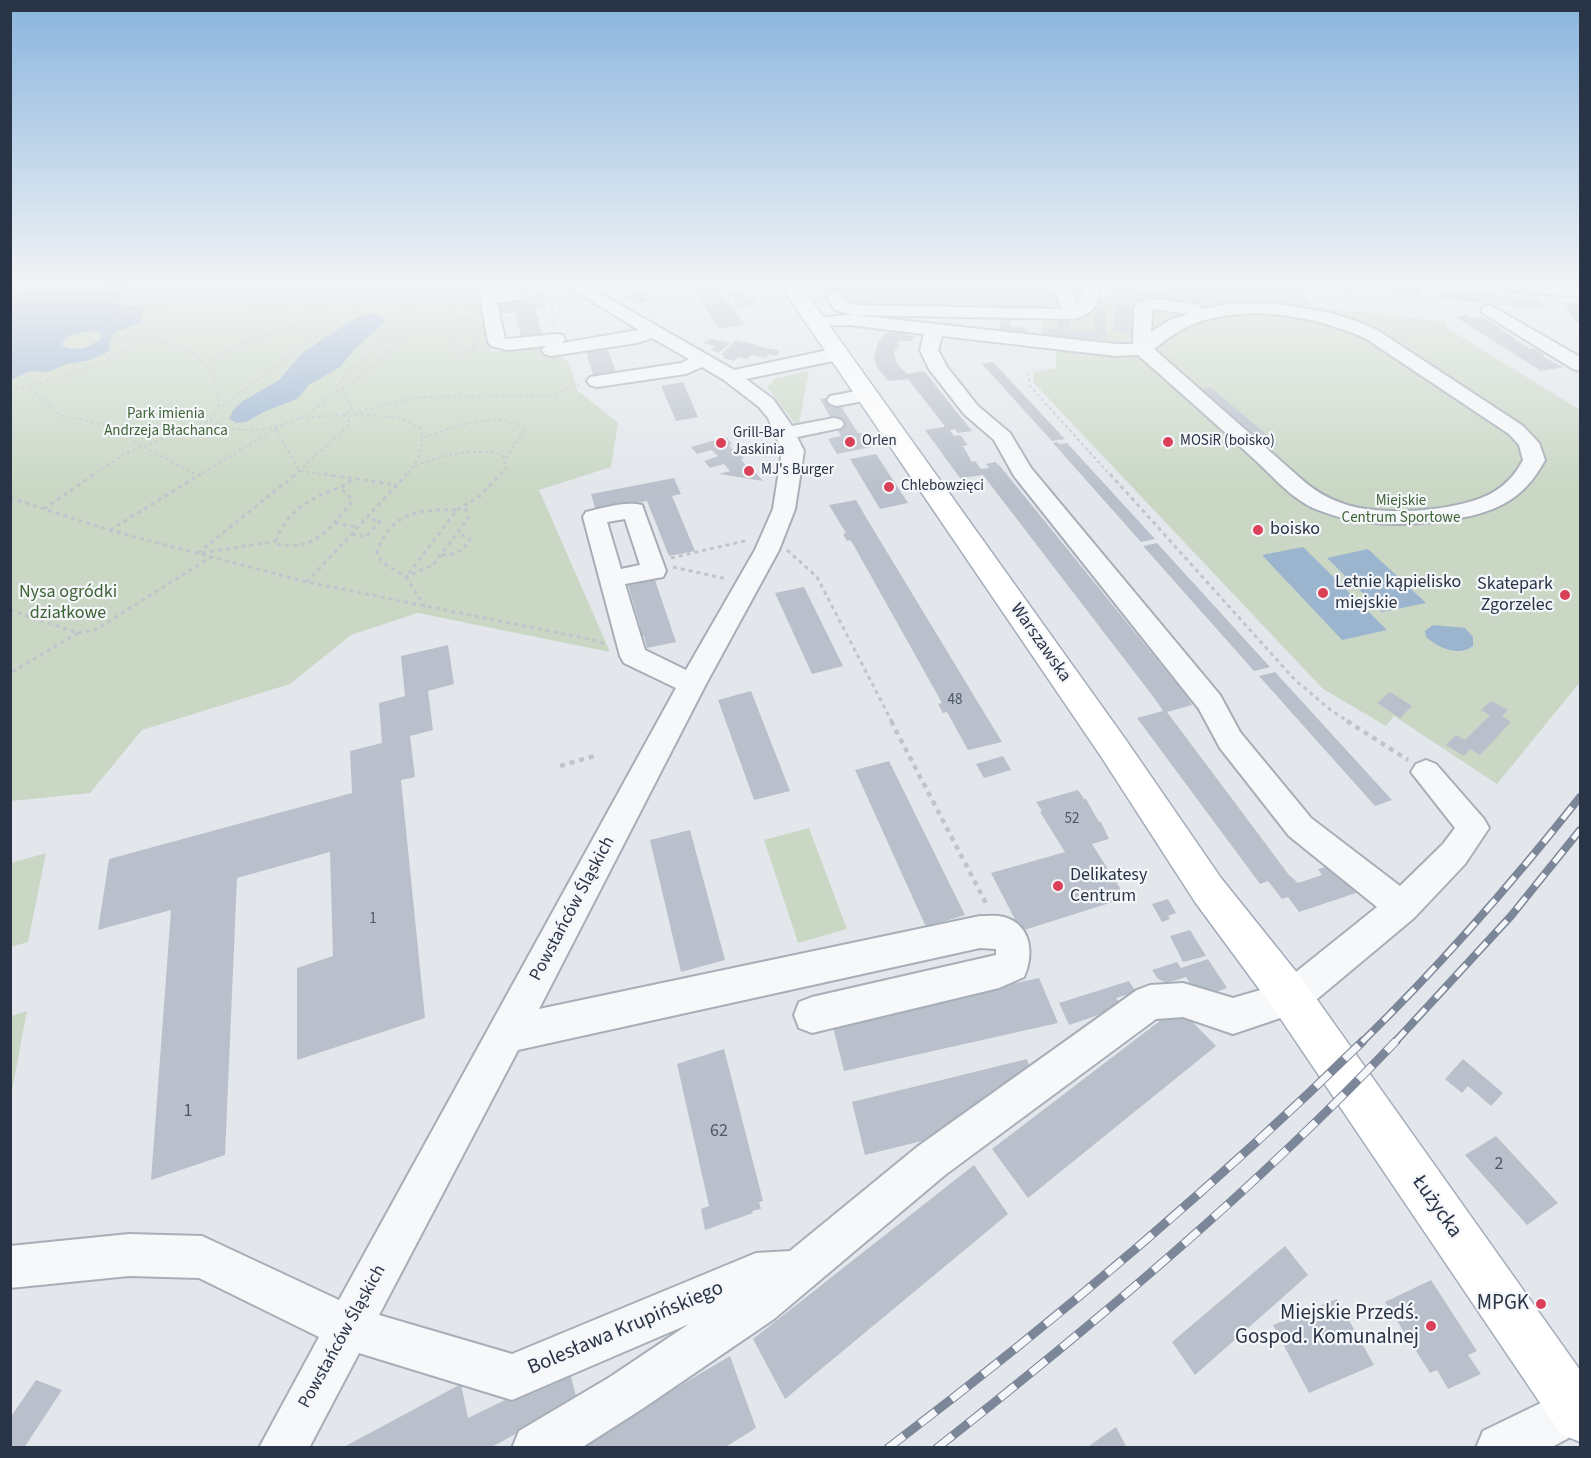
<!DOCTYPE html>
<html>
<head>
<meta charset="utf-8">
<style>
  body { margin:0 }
  #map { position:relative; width:1591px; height:1458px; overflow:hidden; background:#e3e7ec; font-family:"Source Sans 3",sans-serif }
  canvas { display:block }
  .frame { position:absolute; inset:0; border:12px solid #293447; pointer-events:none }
</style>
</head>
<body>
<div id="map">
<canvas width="1591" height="1458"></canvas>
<div class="frame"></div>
</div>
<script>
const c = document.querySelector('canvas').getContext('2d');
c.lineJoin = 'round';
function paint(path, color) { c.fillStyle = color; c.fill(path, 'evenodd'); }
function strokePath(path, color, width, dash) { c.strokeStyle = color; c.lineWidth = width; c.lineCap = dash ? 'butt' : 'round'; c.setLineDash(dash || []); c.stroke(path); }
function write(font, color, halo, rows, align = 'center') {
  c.font = font + ' "Source Sans 3",sans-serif'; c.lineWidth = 4.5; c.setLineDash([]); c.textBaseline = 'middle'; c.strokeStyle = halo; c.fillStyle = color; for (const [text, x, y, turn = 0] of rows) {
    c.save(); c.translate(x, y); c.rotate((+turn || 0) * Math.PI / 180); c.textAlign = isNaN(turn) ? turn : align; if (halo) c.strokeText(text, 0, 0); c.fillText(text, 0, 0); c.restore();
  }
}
paint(new Path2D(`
  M10,286h472l10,66 47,-6 29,15 10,30 40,32 -7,44 -72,23 71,162 -192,-39 -67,22 -61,49 -148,46 -52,63 -79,8z
  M852,286h220l4,10h35l1,-7 -7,-3h198l10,21 133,15 1,6 133,82v272l-83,102 -103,-68 -8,10 -63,-37 -290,-307 1,-10 22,-4v-26l-16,-2 2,-16 5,-6 -194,-13 -6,-1 -2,-5z
  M809,371l-10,53h-4l-28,-37 9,-9z
  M809,828l38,101 -49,14 -34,-103z
  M46,853l-18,89 -17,5v-84z
  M27,1011l-16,85v-80z`), '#c9d7c4');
paint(new Path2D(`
  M99,286h33l-16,15 7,4 22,2 -5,16c-17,9 -30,3 -31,28l-19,9 -26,5 -16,7 -18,-1 -19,9v-81l20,-12 34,2zM89,331l10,1 3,5c-9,10 -30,17 -41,7l9,-8z
  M375,313l10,8 -1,2 -28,25 -16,19 -31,18 -12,14 -31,12 -20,11 -10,1 -7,-5 5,-9 9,-8 36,-21 22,-26 51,-34 9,-4z
  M1303,547l84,83 -45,10 -80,-85z
  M1368,549l58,54 -44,9 -55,-54z
  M1433,625l32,3 8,9v9c-14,11 -35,2 -47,-9l-1,-6z`), '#9cb5cf');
paint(new Path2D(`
  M694,286h23l28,39 -27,4z
  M820,286h24l-9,10 -7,1z
  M869,286l110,2 -1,-2h79l4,13 -4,2 -24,-2 -22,2 -17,-4 -76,-2 -6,4 -23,-3 -14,2 -6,-3z
  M1329,286h26l2,6 -27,-3z
  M1392,286l27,2 2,7 -27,-3z
  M1445,289l85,9 10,2 6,9 -104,-10 -5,-9z
  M1137,290l65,7 1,10 -67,-7z
  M738,291l15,7 2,6 -17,3 -8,-14z
  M641,292l6,3 -4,2 6,3 -9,4 -15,-7z
  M543,294l4,13 -12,2 8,28 -21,3 -7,-28 -14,2 -3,-14z
  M1563,302l17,2v18h-4z
  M1115,303l23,3 -1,28 -24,-3z
  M1095,308l11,1 -1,22h2v9l-64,-6v-6l14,1 1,-13 12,1 -1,14 25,2z
  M1002,315l10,1 -2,10 19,3 -1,4 -29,-2z
  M1465,315l6,4 8,-2 9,3 42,29 4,-1 11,7 -3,1 13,7 9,4 -23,4 -86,-54z
  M895,332l20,4 -4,5h-11l-2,3h2l-6,8 3,12 10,10 17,-3 48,60 -14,2 -3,-4 -5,1 4,6 6,-1 8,10 -5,1 9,16 3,-1 6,8 8,-1 -3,-4 9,-2 5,4 188,232 4,7 -25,7 122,163 9,8 24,-8 -4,-6 16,-4 22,28 -57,19 -11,-15 -6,2 -14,-18 -8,3 -123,-166 26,-7 -8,-12 -172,-224 -23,3 -35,-48 19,-3v-2l-36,-46 -20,2 -11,-14 -3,-10 4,-15 7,-9z
  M711,339l19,4 -11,10 -8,-3 4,-4 -12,-3z
  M736,340l21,5 -2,1 23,4 1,2 -3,4 -7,-2 -3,4 -15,-3 -4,4 -9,-2 -4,4 -11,-3 2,-2 -4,-1z
  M606,345l12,32 -23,4 -10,-32z
  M993,362l72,77 -13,2 -70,-77z
  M683,382l15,35 -22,4 -15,-35z
  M1210,387l68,57 -17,3 -66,-57z
  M835,397l23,36h3l10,14 -34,7 -9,-15 13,-3 -21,-37z
  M726,437l6,7 -3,1 5,6h3l7,7 -3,1 5,7 3,-1 14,16 -44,-7 11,-3 -6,-7 -14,4 -6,-7 14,-5 -6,-6 -15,4 -6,-7z
  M1057,442l3,2 7,-1 88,96 -14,3 -88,-99z
  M876,454l13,20 19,29 -28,6 -30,-50z
  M831,466l2,7h-14l-2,-6z
  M674,478l7,16 -9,2 23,55 -26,5 -22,-55 -51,10 -5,-17z
  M856,500l11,19 135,223 -34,8 -21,-38 -4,1 -5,-9 4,-1 -89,-159 -3,-4 -3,1 -4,-7 3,-1 -17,-28z
  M1157,543l113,124 -16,4 -111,-125z
  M655,580l21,62 -29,6 -3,-12 -6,2 -3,-11 5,-1 -12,-41z
  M804,587l39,79 -31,8 -37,-81z
  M448,645l6,39 -26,7 5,39 -23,6 5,41 -14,3 24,238 -128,42v-92l36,-12 -3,-104 -93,26 -12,277 -74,25 20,-270 -73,20 11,-71 243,-66 -2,-42 32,-8 -3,-40 26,-7 -4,-40z
  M1275,672l117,128 -17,6 -116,-130z
  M751,691l39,100 -36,9 -36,-100z
  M1390,692l22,14 -12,12 -23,-15z
  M1491,701l17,9 -6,6 9,6 -31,33 -10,-6 -6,7 -18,-11 10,-10 9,5 25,-25 -9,-5z
  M1003,756l8,14 -27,8 -8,-14z
  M889,761l76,154 -39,12 -71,-157z
  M1078,790l6,9h2l13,23h2l8,17 -17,5 28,44 -4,13 -95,30 -30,-58 74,-21 -25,-40 2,-1 -6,-9z
  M690,830l35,130 -44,12 -31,-132z
  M1168,899l8,14 -8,3 2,3 -8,3 -10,-18z
  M1190,930l16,26 -23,6 -13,-26z
  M1208,959l19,29 -28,10 -13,-21 -19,6 -9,-4 -6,-9 25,-8 4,6z
  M1039,978l19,45 -214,48 -12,-48z
  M1129,981l7,11 -20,6 6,9 -53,18 -10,-22z
  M1178,1007l38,39 -188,152 -36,-49z
  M724,1049l39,152 -4,1 2,7 -9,2 1,2 -48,17 -4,-21 8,-3 -32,-142z
  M1027,1059l5,15 -20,16 -27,7 -1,12 -34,25 -85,21 -13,-53z
  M1463,1059l40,34 -12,13 -23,-20 -6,7 -17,-14z
  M1496,1136l62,67 -31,22 -62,-70z
  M974,1165l34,49 -223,185 -32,-60z
  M1285,1246l23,29 -113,100 -23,-33z
  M1431,1280l46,71 -9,4 13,19 -33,15 -11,-19 -7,3 -45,-71z
  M1337,1299l37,66 -65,28 -36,-68z
  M730,1356l26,72 -32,20h-150z
  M569,1369l8,31 -87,48h-148l119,-64 7,34z
  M36,1380l26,10 -38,58h-14v-30z
  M1116,1427l11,21h-41z`), '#bac0cb');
const minor = new Path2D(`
  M478,286h16l2,7 19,-3 6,1 2,4 -2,4 -24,4 8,36h3l48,-5 6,1 3,4 -3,4 77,-13 -72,-44h20l147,84 104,-22 7,2 2,4 -2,4 -7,2 -92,19 27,20 19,27 42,-8 7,2 3,4 -3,4 -44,9 7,14 -9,58 -16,41 -73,134 -167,325 441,-93c8,0 17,-1 24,1 28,8 30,38 20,60l-25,11 -187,45 -13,-5 -5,-13 5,-13 13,-5 184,-42v-6l-16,-1 -462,102 -139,265 133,39 244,-101 34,-2 127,-104 220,-157 13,-5 33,-2 50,15 48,-14 96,-77 -88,-71 -69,-88 -21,-39 -185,-233 -20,-36 -30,-26 -35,-45 -9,-19 4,-16 -75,-9 -39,1 -3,-4 3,-4 43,-3 -18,-5 -9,-14 3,-4h12l6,10 8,3 207,4 -9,-23h16l9,20 6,-20h16c-1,20 -7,28 -27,33l-219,-4 262,29h17l1,-37 3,-4 17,-4 39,5 6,1 2,4 27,-5h50l48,8 30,9 21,9 146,96 16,17 6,17c-22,41 -51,53 -96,60 -44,6 -89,7 -131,-10 -26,-10 -44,-33 -64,-51 -38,-35 -77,-70 -116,-104l-22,1 -174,-20 -4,14 9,17 31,39 32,27 21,35 189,227 20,37 71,86 89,68 43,-42 12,-16 -44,-56 5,-8 10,-4 10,4 48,55 5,9 -24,36 -51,54 -110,92 -71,24 -50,-17 -27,2 -211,156 -171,144 -132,90 -61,39h-69l7,-17 91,-54 79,-53 -177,76 -153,-47 -50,95h-50l60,-111 -120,-59 -70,-2 -119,12v-42l119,-12 73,2 137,64 337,-612 -52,-25 -4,-7 -37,-139 3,-5c17,-4 39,-11 56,-7l24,66 -3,6 -38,7 20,66 41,20 69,-120 18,-41 9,-58 -14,-33 -9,-11 -35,-27 -22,-13 -16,7 -89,13 -7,-2 -3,-4 3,-4 91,-14 8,-4 -37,-21 -15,5 -86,13 -7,-2 -2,-4 4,-4 -38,4 -17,-4 -3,-4zM1154,309l34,5 -18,6 -19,12 1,-22zM1253,313c40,1 75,9 112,25l144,96 10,11 4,15c-7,14 -17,25 -31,33 -36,19 -107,23 -145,12 -19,-6 -34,-15 -48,-28l-145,-128c35,-28 54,-33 99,-36zM625,519l15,46 -19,4 -14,-47z
  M1506,286l74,1v10l-66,-6 -6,-1z
  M1490,305l90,52v14l-7,-2 -89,-55 -3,-4 3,-4z
  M867,389l7,2 3,4 -3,4 -37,7 -7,-2 -3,-4 3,-4z
  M1576,1386l4,2v44l-30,16h-74l7,-17z`);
const major = new Path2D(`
  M781,286h20l325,454 95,138 85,106 274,386v72l-19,-8 -285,-422 -81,-110 -93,-144z`);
strokePath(minor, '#a7aeb7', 4);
strokePath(major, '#a1abb9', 3);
strokePath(new Path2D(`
  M137,286l-14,13 6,4 23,2
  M337,286l26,15 49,4 16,-19
  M252,288l9,20
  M10,290l8,-4
  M424,291l47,-2
  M547,291l9,-5
  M452,292l4,61 25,-4
  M530,293l17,-2 5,15 2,20
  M469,303l5,47
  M552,306l22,-4
  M261,308h17l9,7c-13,11 -30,13 -41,-1l2,-3z
  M287,315l33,-7 26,-14
  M455,320l17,-2
  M246,341l13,-16
  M208,363l32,-18 53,-18 27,-19
  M1028,373l2,13 81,90
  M30,388l30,27 55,12 28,19 53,29
  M10,389c41,-6 174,-40 146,-103
  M219,407c-5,-67 -53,-65 -107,-71l-5,-4 7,-12 22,-10 122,-24
  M355,414l44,4 22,10c3,19 -2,34 -15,48
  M348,417l18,-7 54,-13 129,-1 30,-11
  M300,418l44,-3 8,-6 -10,-21 13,-7 74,-64
  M210,420c31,18 73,10 102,-9 11,-7 19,-17 30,-23l-2,-4 3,-6 65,-60 4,-5v-8
  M276,430l24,41 34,5
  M423,437c31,-9 72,-28 102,-8l-20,31 1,8 -7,8
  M415,466c28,-11 56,-18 86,-12l4,6
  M92,476l32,-22 86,-34 9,-12 144,-105
  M198,476l85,-52
  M294,476l53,-49 2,-6 -5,-6`), '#c1c5cb', 2, [3, 3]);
strokePath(new Path2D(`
  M324,474l73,11
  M1110,474l185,206 37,31 17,11
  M342,490l10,9 -2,6c-22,25 -37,47 -74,39 3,-22 24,-39 43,-48 12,-6 23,-7 33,-17
  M10,498l99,32 198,52 287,58 13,5
  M44,509l50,-35
  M456,510c-37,-2 -67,4 -79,43l5,9 24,15 27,-12 35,-46 -3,-14
  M335,523l23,4
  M110,530l91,-56
  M352,534l14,3 14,-16 -13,-2
  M787,550l30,27 75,145
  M198,553l98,-79
  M202,553l74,-12
  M442,555c13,0 22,-4 28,-16l-12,-6
  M671,558l78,-18
  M673,567l54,12
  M307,582l100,-108
  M425,607l-19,-30 51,-67 23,-14 20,-22
  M10,610l68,23 -68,40
  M78,633l17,-3 116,-73`), '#c1c5cb', 3, [4, 4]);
strokePath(new Path2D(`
  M891,721l97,186
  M1347,721l61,39
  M560,766l34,-10`), '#c1c5cb', 4.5, [5, 5]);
paint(minor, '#f7f8fa');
paint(major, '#fff');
const railFar1 = new Path2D(`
  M1362,1042c78,-76 150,-159 218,-245
  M1395,1042l116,-126 69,-86`);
const rail = new Path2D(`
  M888,1448c166,-126 326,-261 475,-407
  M937,1448c161,-127 318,-259 459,-407`);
strokePath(railFar1, '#7b8698', 8);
strokePath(rail, '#7b8698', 9);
strokePath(railFar1, '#f4f6f9', 5, [15]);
strokePath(rail, '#f4f6f9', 7, [20]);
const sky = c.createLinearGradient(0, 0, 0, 490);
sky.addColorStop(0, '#89b4de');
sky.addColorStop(0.58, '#f2f4f6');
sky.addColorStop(1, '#f2f4f600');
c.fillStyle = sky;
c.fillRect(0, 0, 1591, 490);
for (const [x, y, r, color] of [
  [850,442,6,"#da4057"],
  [1168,442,6,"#da4057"],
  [721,443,6,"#da4057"],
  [749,471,6,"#da4057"],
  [889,487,6,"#da4057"],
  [1258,530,6,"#da4057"],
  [1323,593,6,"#da4057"],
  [1565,595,6,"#da4057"],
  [1058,886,6,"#da4057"],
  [1541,1304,6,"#da4057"],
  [1431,1326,6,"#da4057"]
]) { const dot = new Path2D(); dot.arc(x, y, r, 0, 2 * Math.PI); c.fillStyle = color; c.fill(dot); strokePath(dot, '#f4f6f9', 2); }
write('15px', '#3e6435', '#f4f6f9', [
  ["Park imienia",166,415],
  ["Andrzeja Błachanca",166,432],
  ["Miejskie",1401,502],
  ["Centrum Sportowe",1401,519]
]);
write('15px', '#293447', '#f4f6f9', [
  ["Grill-Bar",733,434],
  ["Jaskinia",733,451],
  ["Orlen",862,442],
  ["MOSiR (boisko)",1180,442],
  ["MJ's Burger",761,471],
  ["Chlebowzięci",901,487]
], 'left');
write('15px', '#4d5768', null, [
  ["48",955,701],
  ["52",1072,820],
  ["1",373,920]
]);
write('18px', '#293447', '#f4f6f9', [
  ["boisko",1270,530],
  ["Letnie kąpielisko",1335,583],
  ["miejskie",1335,604],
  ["Skatepark",1553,585,"right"],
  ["Zgorzelec",1553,606,"right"],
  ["Delikatesy",1070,876],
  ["Centrum",1070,897]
], 'left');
write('18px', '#3e6435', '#f4f6f9', [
  ["Nysa ogródki",68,593],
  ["działkowe",68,614]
]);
write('18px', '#293447', '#f4f6f9', [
  ["Warszawska",1040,643,55],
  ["Powstańców Śląskich",573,909,-62],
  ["Powstańców Śląskich",343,1337,-61]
]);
write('18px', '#4d5768', null, [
  ["1",188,1112],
  ["62",719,1132],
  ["2",1499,1165]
]);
write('21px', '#293447', '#f4f6f9', [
  ["Łużycka",1436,1207,55],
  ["Bolesława Krupińskiego",626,1329,-23]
]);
write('21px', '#293447', '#f4f6f9', [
  ["MPGK",1529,1304],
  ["Miejskie Przedś.",1419,1314],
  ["Gospod. Komunalnej",1419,1338]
], 'right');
</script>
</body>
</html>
